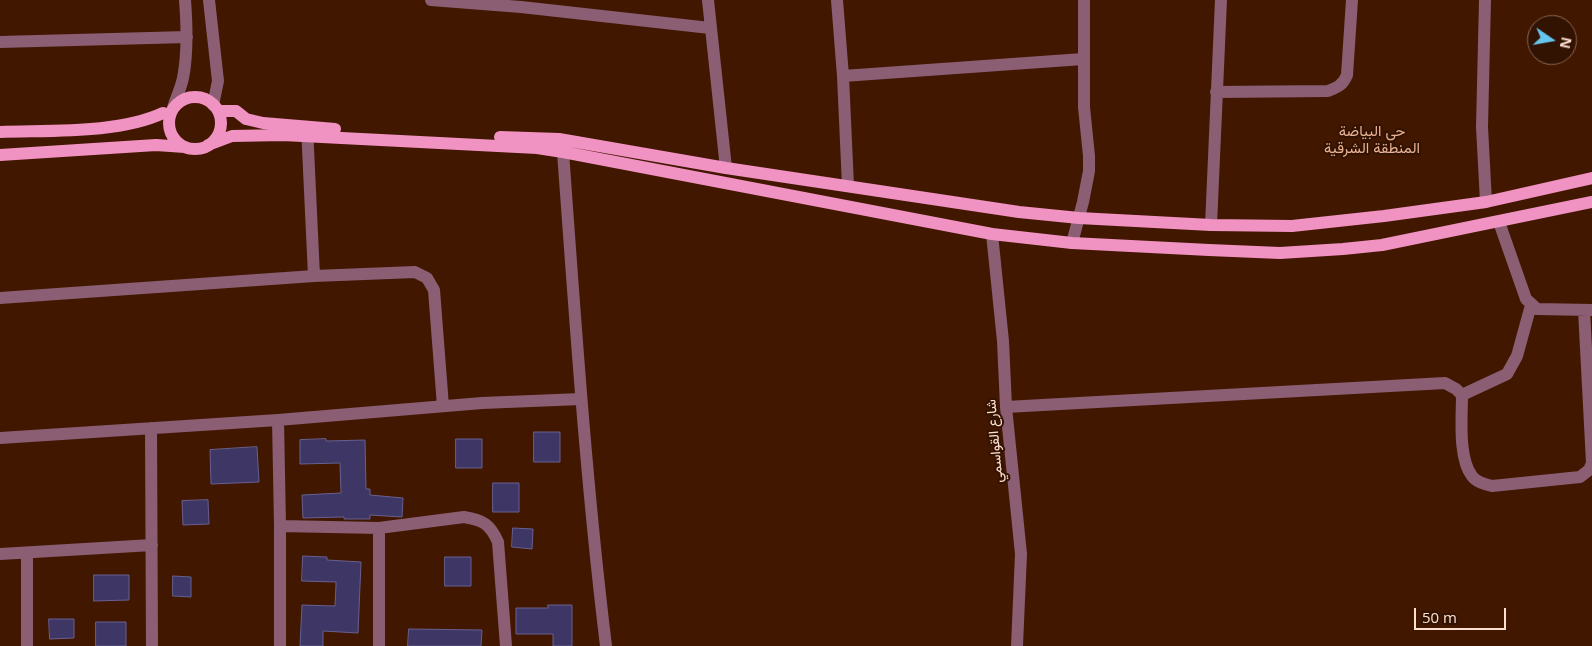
<!DOCTYPE html>
<html>
<head>
<meta charset="utf-8">
<style>
	body { margin:0 }
	#map { position:relative; width:1592px; height:646px; overflow:hidden; background:#421700; font-family:"Open Sans",sans-serif }
	canvas { display:block }
	.north { position:absolute; left:1527px; top:15px; width:50px; height:50px; box-sizing:border-box; background:#321200; border:1px solid #846454; border-radius:50%; rotate:102deg; font-size:14px; font-weight:700; line-height:20px; text-align:center; color:#fee0d1 }
	.north::after { content:''; display:block; margin:auto; width:18px; height:22px; background:#65c5ee; clip-path:polygon(50% 0,100% 100%,50% 72%,0 100%) }
	.scale { position:absolute; left:1414px; top:608px; width:92px; height:22px; box-sizing:border-box; border:2px solid #fee0d1; border-top:0; padding-left:6px; font-size:15px; line-height:18px; white-space:nowrap; color:#fee0d1; -webkit-text-stroke:4px #321200; paint-order:stroke }
</style>
</head>
<body>
<div id="map">
<canvas width="1592" height="646"></canvas>
<div class="north">N</div>
<div class="scale">50 m</div>
</div>
<script>
const ctx = document.querySelector('canvas').getContext('2d');
ctx.lineJoin = 'round';
function fill(path, color) {
  ctx.fillStyle = color;
  ctx.fill(path, 'evenodd');
}
function stroke(path, color, width, dash) {
  ctx.strokeStyle = color;
  ctx.lineWidth = width;
  ctx.lineCap = dash ? 'butt' : 'round';
  ctx.setLineDash(dash || []);
  ctx.stroke(path);
}
function drawText(font, color, halo, rows, align = 'center') {
  ctx.font = font + ' "Open Sans",Vazirmatn,sans-serif';
  ctx.lineWidth = 4;
  ctx.setLineDash([]);
  ctx.textBaseline = 'middle';
  ctx.strokeStyle = halo;
  ctx.fillStyle = color;
  for (const [text, x, y, turn = 0] of rows) {
    ctx.save();
    ctx.translate(x, y);
    ctx.rotate((+turn || 0) * Math.PI / 180);
    ctx.textAlign = isNaN(turn) ? turn : align;
    if (halo) ctx.strokeText(text, 0, 0);
    ctx.fillText(text, 0, 0);
    ctx.restore();
  }
}
const building = new Path2D(`
	M534,432H560V462H534Z
	M326,439V441L365,440L366,489H370V495L403,498L402,517L370,515V519H344V517L303,518L302,495L341,493L340,463L300,464V440Z
	M456,439H482V468H456Z
	M257,447L259,482L211,484L210,450Z
	M493,483H519V512H493Z
	M208,500L209,524L183,525L182,501Z
	M513,528L533,529L532,549L512,547Z
	M303,556L327,557V560L361,562L358,633L323,631V646H300L302,605L335,606L336,585V582L302,581Z
	M445,557H471V586H445Z
	M94,575H129V600L94,601Z
	M173,576L191,577V597L173,596Z
	M548,605H572V646H553V634H516V608H548Z
	M49,619H74V638L50,639Z
	M96,622H126V646H96Z
	M409,629L482,630L481,646H408Z`);
fill(building, '#3e3765');
stroke(building, '#666091', 1);
stroke(new Path2D(`
	M209,0L218,81L213,105
	M431,0L521,7L710,28
	M708,0L726,168
	M837,0L843,76L848,186
	M1485,0L1482,127L1486,202
	M0,42L187,37
	M843,76L1083,59
	M1216,92L1328,91C1338,87 1343,85 1347,75L1352,0
	M173,108C176,98 181,88 183,78C188,53 187,26 185,0
	M307,127L314,276
	M561,144L563,152C575,317 586,482 606,646
	M1499,222L1526,299L1537,309L1591,310
	M1211,225L1221,0
	M992,234L1003,341L1006,407L1021,554L1017,646
	M1072,243L1083,202L1089,171V156L1084,107V0
	M0,298L314,276L415,272L427,278L434,290L443,406
	M1462,395L1507,374L1517,356L1531,305
	M1006,407L1445,383L1456,389L1462,395C1462,417 1458,458 1472,476C1476,482 1484,484 1492,486L1580,477L1589,470L1592,463L1584,310
	M278,420L280,526V646
	M151,428L152,646
	M0,438L278,420L482,403L581,399
	M280,526L379,528L464,517C483,520 490,524 498,542L506,646
	M27,553V646
	M0,554L152,545
	M379,646V528`), '#8b5e74', 12);
stroke(new Path2D(`
	M169 123a26 26 0 1 1 52 0a26 26 0 1 1-52 0Z
	M218,111H236L246,119L263,123L335,129
	M0,132C49,130 118,134 163,113L170,115
	M500,137L559,139L726,168L1019,212L1079,218L1211,225L1292,226L1384,216L1486,202L1592,178
	M208,145L232,136L283,135L537,148L563,152L992,234L1072,243L1209,250L1280,253L1343,249L1382,245L1592,202
	M0,155L156,145L185,147`), '#f193c2', 12);
drawText('14px', '#fee0d1', '#321200', [
	["شارع القواسمي",995,441,-95]
]);
drawText('15px', '#eab295', '#321200', [
	["حي البياضة",1372,132],
	["المنطقة الشرقية",1372,149]
]);
</script>
</body>
</html>
